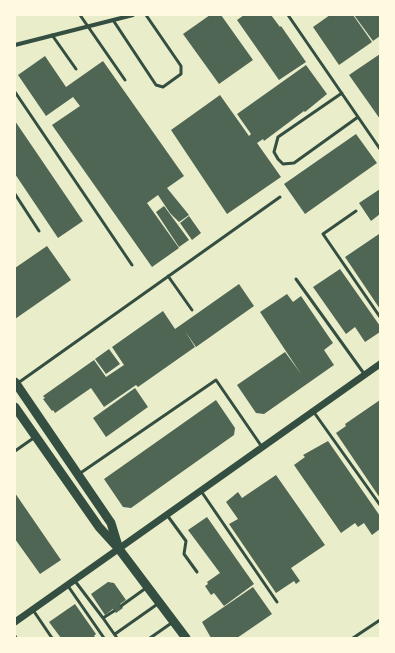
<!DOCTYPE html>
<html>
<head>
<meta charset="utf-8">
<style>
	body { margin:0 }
	#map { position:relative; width:395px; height:653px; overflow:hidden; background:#e9edc9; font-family:"DM Sans",sans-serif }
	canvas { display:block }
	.frame { position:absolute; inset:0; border:16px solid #fefae0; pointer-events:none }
</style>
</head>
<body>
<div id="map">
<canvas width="395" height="653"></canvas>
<div class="frame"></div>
</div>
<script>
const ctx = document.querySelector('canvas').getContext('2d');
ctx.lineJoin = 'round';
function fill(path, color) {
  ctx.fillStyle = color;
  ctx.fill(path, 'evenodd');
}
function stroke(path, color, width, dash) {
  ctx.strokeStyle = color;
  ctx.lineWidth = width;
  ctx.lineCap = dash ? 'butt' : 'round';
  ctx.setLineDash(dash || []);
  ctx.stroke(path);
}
fill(new Path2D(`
	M210,15H221L253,60L219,84L183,34Z
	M244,15H271L280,27L281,26L306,62L279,80L237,20Z
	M330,15H353L372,42L339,65L313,27Z
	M354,15H380V36L373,41Z
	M380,54V119L349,75Z
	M45,56L66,87L103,61L184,176L167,188L189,215L179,222L170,213L158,195L147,203L179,248L152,267L52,125L80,106L73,97L46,116L18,75Z
	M306,65L327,94L305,112L304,111L264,141L263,139L257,143L281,177L227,214L171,130L220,95L249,136L251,134L237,114Z
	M15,121L83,221L58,238L15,174Z
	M356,134L377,163L305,214L284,184Z
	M380,189V214L371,221L359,203Z
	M164,206L189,240L179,247L156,212Z
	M189,216L201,233L192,240L180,223Z
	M379,234L380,236V309L345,257Z
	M47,246L71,280L15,319V268Z
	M340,269L380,326V332L365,342L355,327L346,334L313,287Z
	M239,284L254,306L196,347L185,331L195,347L138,387L136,385L104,407L91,388L55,413L53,410L52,411L43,399L45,398L43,396L94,360L106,377L124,365L112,347L163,311L175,329Z
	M287,294L293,302L301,296L333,343L324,350L334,365L264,414L256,413L237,385L285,352L301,374L260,312Z
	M109,349L120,364L106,374L95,359Z
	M135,388L148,407L106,437L93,418Z
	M216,400L235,428L234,435L131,508L123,507L104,479Z
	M380,400V498L336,433L346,426L345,424Z
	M328,441L380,516V529L372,535L364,523L358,527L355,523L341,533L294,465L305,457L303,455Z
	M276,475L325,545L291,568L300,581L296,584L294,581L276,593L229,524L238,519L226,502L238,492L242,498Z
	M15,493L61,560L40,574L15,539Z
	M207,517L254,584L224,606L214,593L211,595L205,586L208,584L207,582L220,573L188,530Z
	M108,582L114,583L126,600L120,604L123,608L116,613L113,609L105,615L91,594Z
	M253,587L272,614L237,638H211L202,622Z
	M75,604L96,634L94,636L96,638H61L49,622Z`), '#4f6655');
stroke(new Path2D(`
	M80,15L125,80
	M288,15L380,149
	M113,20L156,85L163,87L181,74V66L146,15
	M52,35L76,69
	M15,92L132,265
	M342,93L278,137L274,152L278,159L283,164L294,163L358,117
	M15,194L39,231
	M356,211L323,234L380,317
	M168,276L192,310
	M296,279L365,375
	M18,383L280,197
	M313,411L380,505
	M15,451L35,437
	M79,474L216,380L262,447
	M201,491L277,602
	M167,515L186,541L184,554L197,572
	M75,581L103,618
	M68,586L104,638
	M121,606L146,588
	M33,610L52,638
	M114,611L103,618L117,638
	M115,634L159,603
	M15,636L16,638
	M150,638L173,622
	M353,638L380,620`), '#344e41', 3);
stroke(new Path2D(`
	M15,45L133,15`), '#344e41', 4);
stroke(new Path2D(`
	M15,622L380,364`), '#344e41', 7);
stroke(new Path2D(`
	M15,382L111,523L118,546
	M15,407L99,527L119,549L186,638`), '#344e41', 9);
</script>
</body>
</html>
